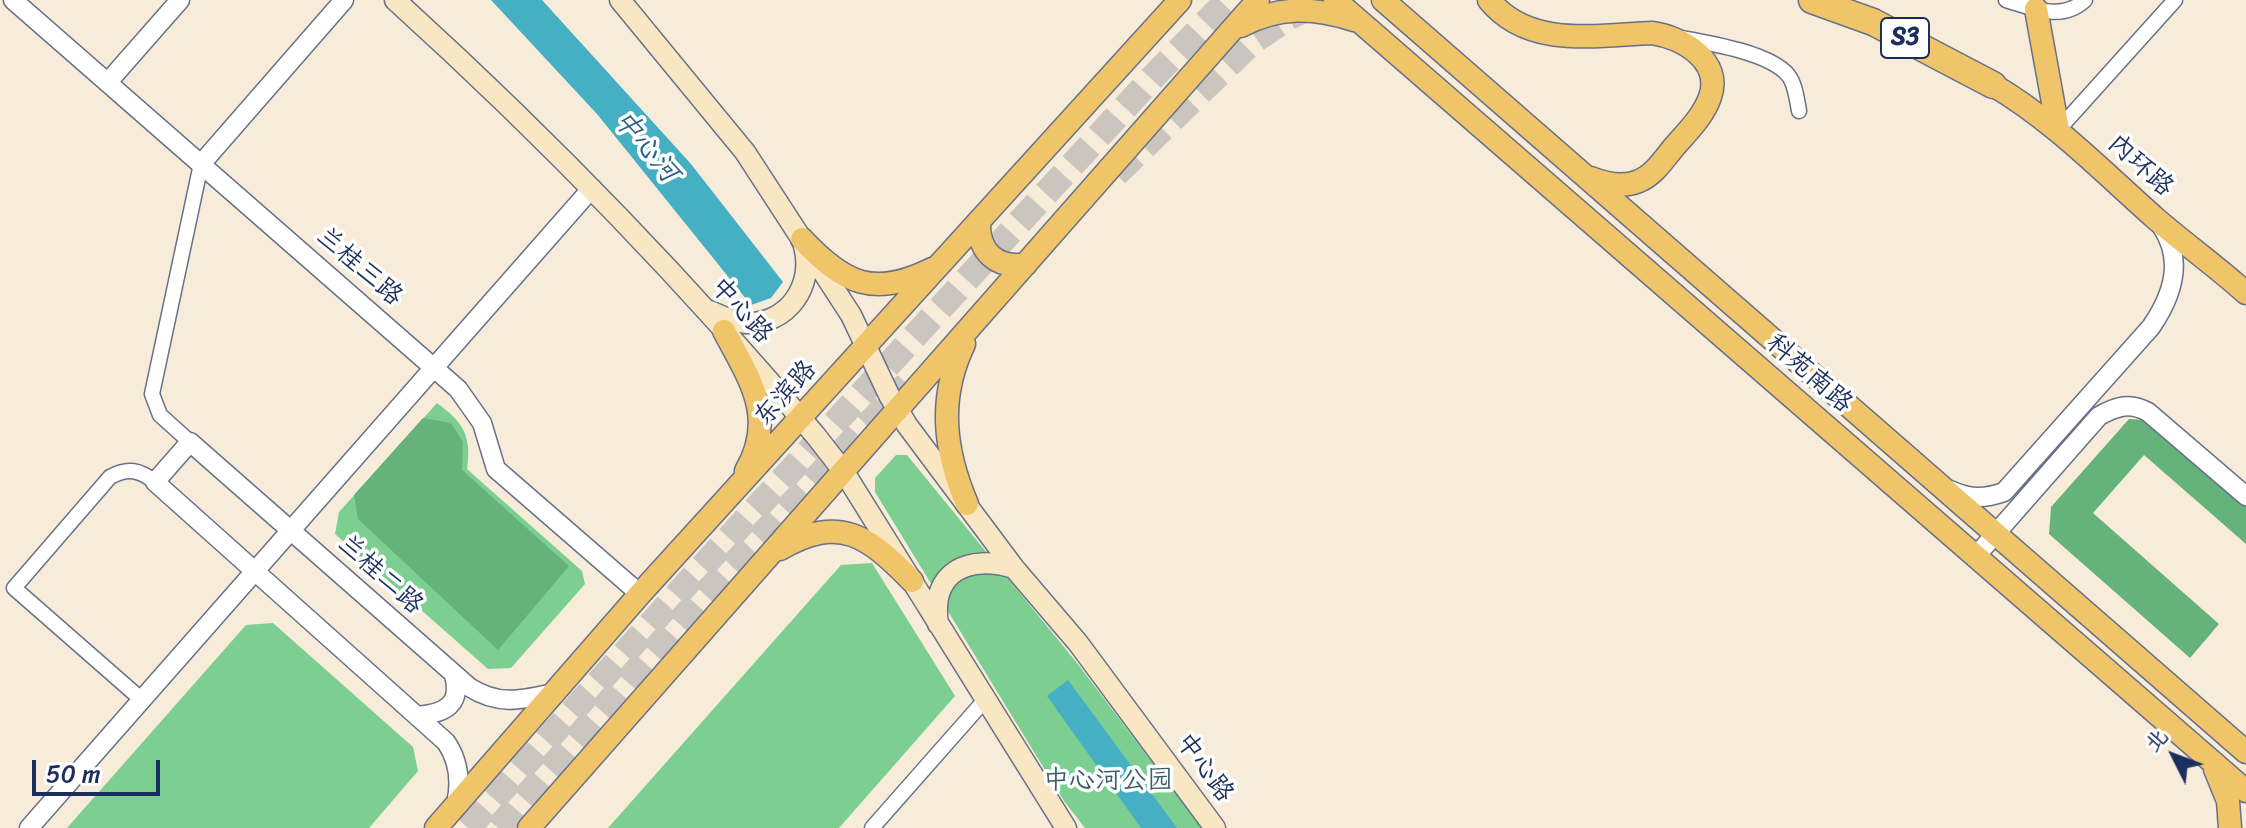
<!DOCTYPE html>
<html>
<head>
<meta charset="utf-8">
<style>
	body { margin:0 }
	#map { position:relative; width:2246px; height:828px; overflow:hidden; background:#f7ebd9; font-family:Sriracha,"LXGW WenKai TC",sans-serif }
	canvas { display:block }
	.north { position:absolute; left:2134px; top:716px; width:80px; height:80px; -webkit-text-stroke:6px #fff; paint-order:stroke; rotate:312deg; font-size:22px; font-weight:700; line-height:32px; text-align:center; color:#1b2f5e }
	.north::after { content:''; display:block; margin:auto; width:28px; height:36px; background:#1b2f5e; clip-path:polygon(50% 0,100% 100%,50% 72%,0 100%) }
	.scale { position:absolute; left:32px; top:760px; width:128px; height:36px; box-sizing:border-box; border:4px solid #1b2f5e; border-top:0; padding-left:10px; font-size:24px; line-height:28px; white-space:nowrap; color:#1b2f5e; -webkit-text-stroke:6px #fff; paint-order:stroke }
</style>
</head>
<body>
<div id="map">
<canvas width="2246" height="828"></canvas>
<div class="north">北</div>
<div class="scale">50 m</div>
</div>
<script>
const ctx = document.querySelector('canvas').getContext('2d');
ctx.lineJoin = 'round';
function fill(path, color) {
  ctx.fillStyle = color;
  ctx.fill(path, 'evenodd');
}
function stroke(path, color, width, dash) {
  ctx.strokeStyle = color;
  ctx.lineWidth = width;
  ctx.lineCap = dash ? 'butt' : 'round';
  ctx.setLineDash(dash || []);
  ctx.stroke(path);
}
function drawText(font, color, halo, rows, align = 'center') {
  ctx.font = font + ' Sriracha,"LXGW WenKai TC",sans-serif';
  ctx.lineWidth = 7;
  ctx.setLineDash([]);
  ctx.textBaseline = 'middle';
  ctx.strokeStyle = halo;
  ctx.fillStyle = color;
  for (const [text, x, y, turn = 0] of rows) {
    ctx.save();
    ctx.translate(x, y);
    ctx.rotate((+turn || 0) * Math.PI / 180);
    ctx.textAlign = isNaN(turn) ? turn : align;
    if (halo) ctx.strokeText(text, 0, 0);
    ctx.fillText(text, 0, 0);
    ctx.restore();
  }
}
fill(new Path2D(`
	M437,403C463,422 472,436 467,469L582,571L585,584L511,668L488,669L335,534L339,512Z
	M896,455H907L1077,663L1202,828H1085L1064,801L875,492V478Z
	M872,563L955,696L839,828H608L841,565Z
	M273,623L413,747L418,771L369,828H67L246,625Z`), '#7ccf91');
fill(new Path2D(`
	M423,418L451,423L463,442L462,470L569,566L498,650L358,519L354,495Z
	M2129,419L2149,420L2246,505V544L2144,455L2093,513L2219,624L2190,658L2049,534L2051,507Z`), '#65b27b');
fill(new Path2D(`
	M491,0H542L691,164L783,282L771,298L751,305L597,114Z
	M1068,680L1177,828H1141L1047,696Z`), '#45afc4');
stroke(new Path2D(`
	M1116,174L1252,42L1289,17L1326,0
	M468,828L693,577L1154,76L1228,0
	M498,828L697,602L907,384`), '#cbc5c0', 26, [26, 13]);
const minor = new Path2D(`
	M2006,0C2033,8 2061,22 2085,0
	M1682,38C1710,43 1770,53 1788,75C1795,83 1797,100 1799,111
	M2058,130L2175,0
	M190,442L160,415L152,394L201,164
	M142,700L14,588L110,477C128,467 140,470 155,482
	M872,828L984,701`);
const tertiary = new Path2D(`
	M13,0L458,389L482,423L496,469L640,594
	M108,82L180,0
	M201,164L344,0
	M1950,490C1969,499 1984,499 2004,492L2151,327C2173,295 2184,261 2162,227
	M1976,556L2099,416C2117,406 2130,402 2148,412L2246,496
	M418,716C445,713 462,705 454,675
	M456,804C461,782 459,761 446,742L155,482L190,442L469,687C499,706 521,700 554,693
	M29,828L592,188`);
const secondary = new Path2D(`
	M395,0C545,136 686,281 816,436L844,472L1066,828
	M620,0L745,152L851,315L889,395L907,425L1014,568L1078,643L1215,828
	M710,311C721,316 733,322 746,323C787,325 815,286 804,246
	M938,624C930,571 969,554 1014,568`);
const primary = new Path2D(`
	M1335,0L2246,791
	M1383,0L2246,752
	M1489,0C1529,49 1597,35 1652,33C1682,37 1723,61 1710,97C1703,117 1687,132 1674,147C1664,159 1654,175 1639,181C1623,188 1606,184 1591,178
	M1241,26C1279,6 1313,7 1354,20
	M979,222C978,252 997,269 1026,264
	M802,239C844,284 874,298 932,269
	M724,331C750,380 777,417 746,471
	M964,344C938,398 944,450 967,504
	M780,549C840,514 868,536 912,581
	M2215,769L2228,801L2230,828
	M436,828L640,594L1180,0
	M529,828L1258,0`);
const trunk = new Path2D(`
	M2036,9L2058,130
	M1993,85C2054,121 2103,172 2155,218C2185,244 2217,267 2246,293`);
const motorway = new Path2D(`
	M1812,0L1873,22L1993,85`);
stroke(minor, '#687189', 17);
stroke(tertiary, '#687189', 21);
stroke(secondary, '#687189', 23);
stroke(primary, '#687189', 25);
stroke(trunk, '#687189', 25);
stroke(motorway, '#687189', 29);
stroke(minor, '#fff', 14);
stroke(tertiary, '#fff', 18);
stroke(secondary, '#f9e7c3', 20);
stroke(primary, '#f0c469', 22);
stroke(trunk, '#f0c469', 22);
stroke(motorway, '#f0c469', 26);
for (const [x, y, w] of [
	[1905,38,48]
]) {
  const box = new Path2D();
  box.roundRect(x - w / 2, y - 20, w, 40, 6);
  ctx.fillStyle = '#fff';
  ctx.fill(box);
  stroke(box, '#1b2f5e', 2);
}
drawText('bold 24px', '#1b2f5e', null, [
	["S3",1905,38]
]);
drawText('26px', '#1b2f5e', '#fff', [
	["内环路",2140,166,42],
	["兰桂三路",359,267,41],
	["中心路",741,311,48],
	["科苑南路",1809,374,41],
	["东滨路",786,394,-48],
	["兰桂二路",380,575,42],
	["中心路",1204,768,54]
]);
drawText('26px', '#385f6d', '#fff', [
	["中心河公园",1108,781]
]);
drawText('italic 28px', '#2c6287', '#fff', [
	["中心河",645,147,50]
]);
</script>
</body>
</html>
